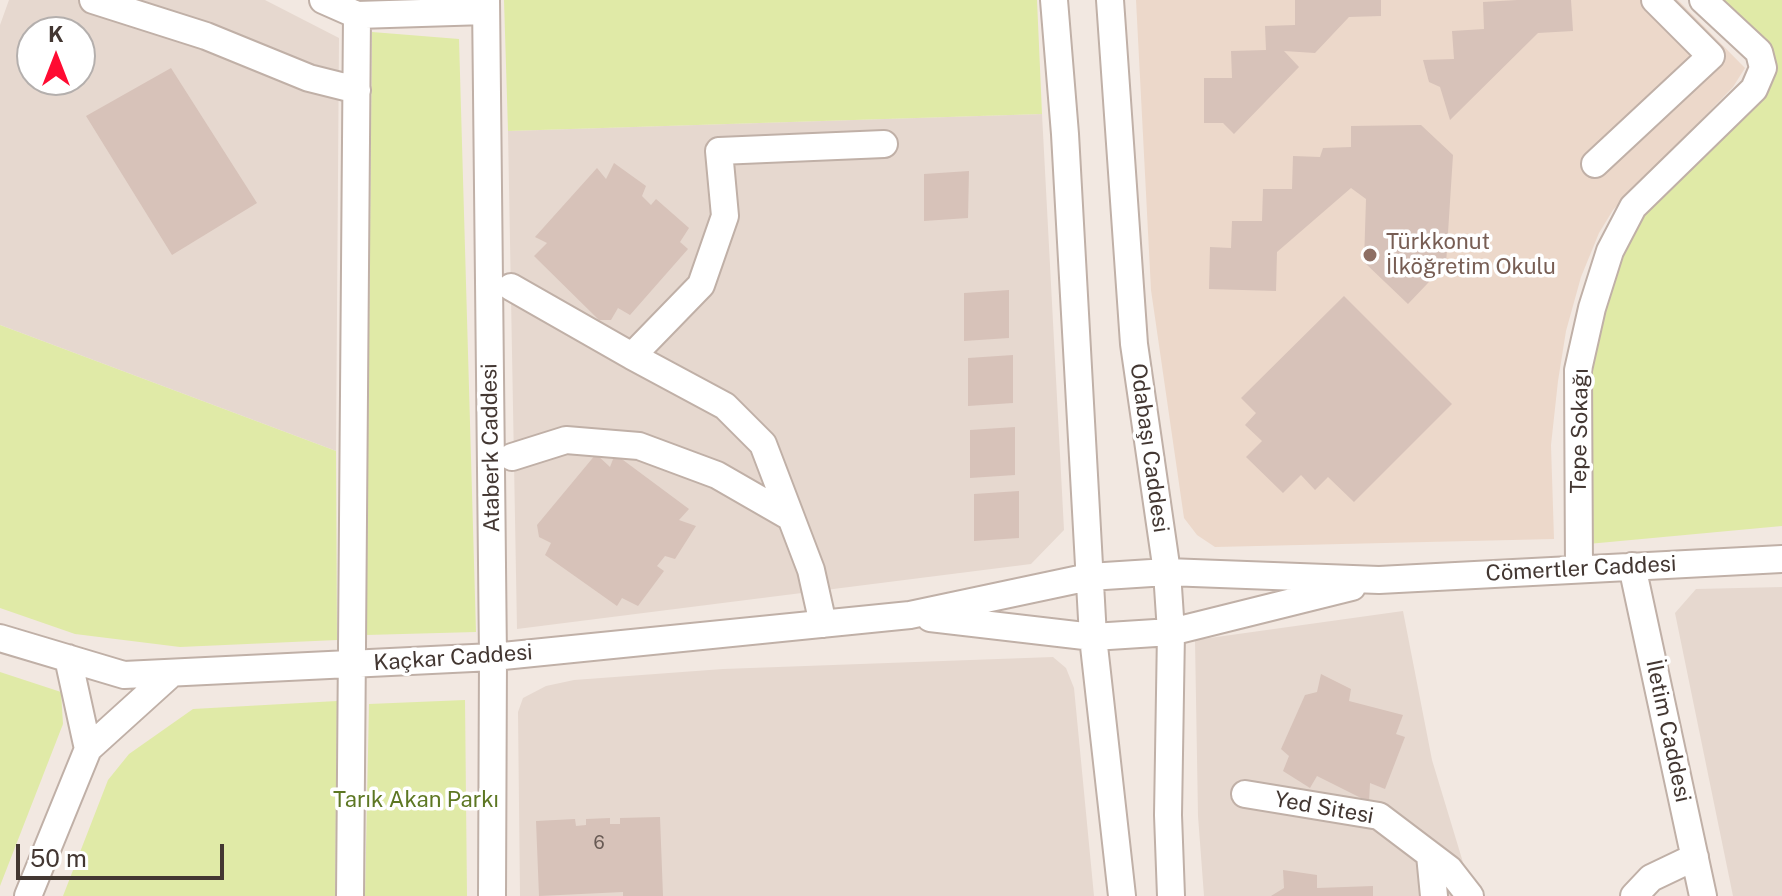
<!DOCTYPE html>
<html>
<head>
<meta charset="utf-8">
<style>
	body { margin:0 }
	#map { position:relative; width:1782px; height:896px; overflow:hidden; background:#f2e8e1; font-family:"Public Sans",sans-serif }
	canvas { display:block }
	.north { position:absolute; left:16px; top:16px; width:80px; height:80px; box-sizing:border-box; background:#fff; border:2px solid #b4afad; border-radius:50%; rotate:0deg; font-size:22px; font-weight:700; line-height:32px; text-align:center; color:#433732 }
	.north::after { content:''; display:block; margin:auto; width:28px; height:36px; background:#ff0b32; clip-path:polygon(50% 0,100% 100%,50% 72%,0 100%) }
	.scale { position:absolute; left:16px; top:844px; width:208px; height:36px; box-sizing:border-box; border:4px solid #433732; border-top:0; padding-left:10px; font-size:24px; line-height:28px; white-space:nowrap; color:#433732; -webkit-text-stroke:6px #fff; paint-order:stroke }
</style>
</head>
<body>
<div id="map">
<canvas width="1782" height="896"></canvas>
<div class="north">K</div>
<div class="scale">50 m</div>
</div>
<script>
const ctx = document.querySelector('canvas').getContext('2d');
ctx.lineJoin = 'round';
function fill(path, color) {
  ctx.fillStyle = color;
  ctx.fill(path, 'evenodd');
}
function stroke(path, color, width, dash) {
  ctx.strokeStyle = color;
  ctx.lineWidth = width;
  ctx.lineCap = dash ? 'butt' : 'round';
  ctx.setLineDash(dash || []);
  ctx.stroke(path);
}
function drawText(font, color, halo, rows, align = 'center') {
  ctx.font = font + ' "Public Sans",sans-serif';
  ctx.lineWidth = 7;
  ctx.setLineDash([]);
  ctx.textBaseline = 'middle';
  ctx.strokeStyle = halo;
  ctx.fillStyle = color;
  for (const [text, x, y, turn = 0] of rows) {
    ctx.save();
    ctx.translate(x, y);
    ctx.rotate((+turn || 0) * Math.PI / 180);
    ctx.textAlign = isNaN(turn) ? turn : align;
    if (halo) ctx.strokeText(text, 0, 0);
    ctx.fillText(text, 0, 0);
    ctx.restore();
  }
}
fill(new Path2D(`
	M9,0H265L339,38L336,451L0,325V25ZM32,32H80V80H32Z
	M1042,114L1064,530L1031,564L517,629L508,131Z
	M1782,587V896H1733L1675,613L1696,589Z
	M1403,611L1432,760L1465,869L1469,896H1204L1198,816L1195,640Z
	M1053,657L1066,668L1074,688L1094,896H520L518,712L523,698L546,686L574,680L723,669Z`), '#e6d8cf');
fill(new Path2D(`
	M1136,0H1678L1745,68L1733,87L1613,210L1599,233L1581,277L1566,331L1558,381L1551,445L1554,539L1215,547L1197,535L1184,518L1151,290Z`), '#ecd8ca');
fill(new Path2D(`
	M504,0H1037L1042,114L508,131Z
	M1720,0H1782V526L1588,544L1591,363L1606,289L1630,227L1775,78L1769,49Z
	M372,32L459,39L476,632L366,635Z
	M0,325L336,451L337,640L180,647L75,634L0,608Z
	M0,672L61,692L63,724L0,886Z
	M465,700L467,896H365L369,704Z
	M337,701L335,896H63L108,780L129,754L193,709Z`), '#e0eaa7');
fill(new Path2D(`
	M1295,0H1381V16L1349,17L1315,53L1284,51L1299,67L1234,134L1223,123H1204V78H1232L1231,51L1266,50L1265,26L1295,25Z
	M1517,0H1571L1573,31L1538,33L1450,120L1440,87L1429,82L1423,60L1454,59L1452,31L1484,29L1483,2Z
	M171,68L257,203L172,255L86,116Z
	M1421,125L1453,155L1446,264L1408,304L1364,262L1366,199L1351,188L1277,252L1276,291L1209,289L1210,247L1231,248L1232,221H1262L1263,189H1292L1293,156L1320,157L1323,148L1351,147V126Z
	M614,163L646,186L642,196L651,205L656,199L689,228L680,242L688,249L630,315L618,308L611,320H599L534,256L547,243L535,237L597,168L606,179Z
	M969,171L968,218L924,221V174Z
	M1009,290V338L964,341V293Z
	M1344,296L1452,404L1354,502L1328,477L1315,490L1301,475L1283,493L1246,457L1262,441L1245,425L1256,413L1241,398Z
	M1013,355V403L968,406V358Z
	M1015,427V475L970,478V430Z
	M596,454L610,467L615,454L689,509L679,520L696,526L675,559L665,556L657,566L664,571L638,606L622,598L617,606L545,555L551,543L539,537L537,525Z
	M1019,491V538L974,541V494Z
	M1321,674L1351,689L1349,701L1403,715L1396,734L1405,737L1385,789L1370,783L1369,802L1317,776L1310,788L1283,771L1289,756L1281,749L1305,695L1317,692Z
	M660,817L663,896H623V892L539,896L536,821L575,819L576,826L586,825V819L610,818V824H620V818Z
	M1283,870L1317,875V888L1373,886V896H1271L1284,888Z`), '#d7c2b9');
const minor = new Path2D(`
	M93,0L206,36L309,78L357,90
	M323,0L357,15L486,11
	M486,0L493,657L492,896
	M1054,0L1065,134L1093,637L1122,896
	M1110,0L1134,344L1167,572L1171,632L1168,815L1171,896
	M1595,164L1711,56L1655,0
	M511,287L632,356
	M512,457L566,440L639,446L717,475L790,517
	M1632,566L1703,896
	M1579,569L1578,370L1592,308L1610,251L1633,207L1754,89L1763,68L1759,52L1703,0
	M930,618L1093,637L1171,632L1352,587
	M823,624L811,570L763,444L725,406L632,356L701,285L725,216L719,151L884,144
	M0,638L124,675L493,657L910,615L1089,577L1167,572L1379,580L1782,559
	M88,749L172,673
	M1245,794L1379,816L1449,869L1470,896
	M1430,855L1434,896
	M28,896L88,749L68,658
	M350,896L357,15
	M1634,896L1651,878L1695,857`);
stroke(minor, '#c0b0a7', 30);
stroke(minor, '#fff', 26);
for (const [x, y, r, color] of [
	[1370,255,8,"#8d6e63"]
]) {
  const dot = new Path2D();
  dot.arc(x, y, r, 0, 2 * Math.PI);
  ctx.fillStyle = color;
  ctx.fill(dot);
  stroke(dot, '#fff', 3);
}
drawText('18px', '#685a54', null, [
	["6",599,843]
]);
drawText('22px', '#785e54', '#fff', [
	["Türkkonut",1386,242],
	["İlköğretim Okulu",1386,267]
], 'left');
drawText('22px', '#433732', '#fff', [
	["Tepe Sokağı",1580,431,-89],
	["Ataberk Caddesi",491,448,-91],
	["Odabaşı Caddesi",1149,448,82],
	["Cömertler Caddesi",1581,569,-3],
	["Kaçkar Caddesi",453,658,-4],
	["İletim Caddesi",1668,731,78],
	["Yed Sitesi",1324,808,10]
]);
drawText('22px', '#5d7723', '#fff', [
	["Tarık Akan Parkı",416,800]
]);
</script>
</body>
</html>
